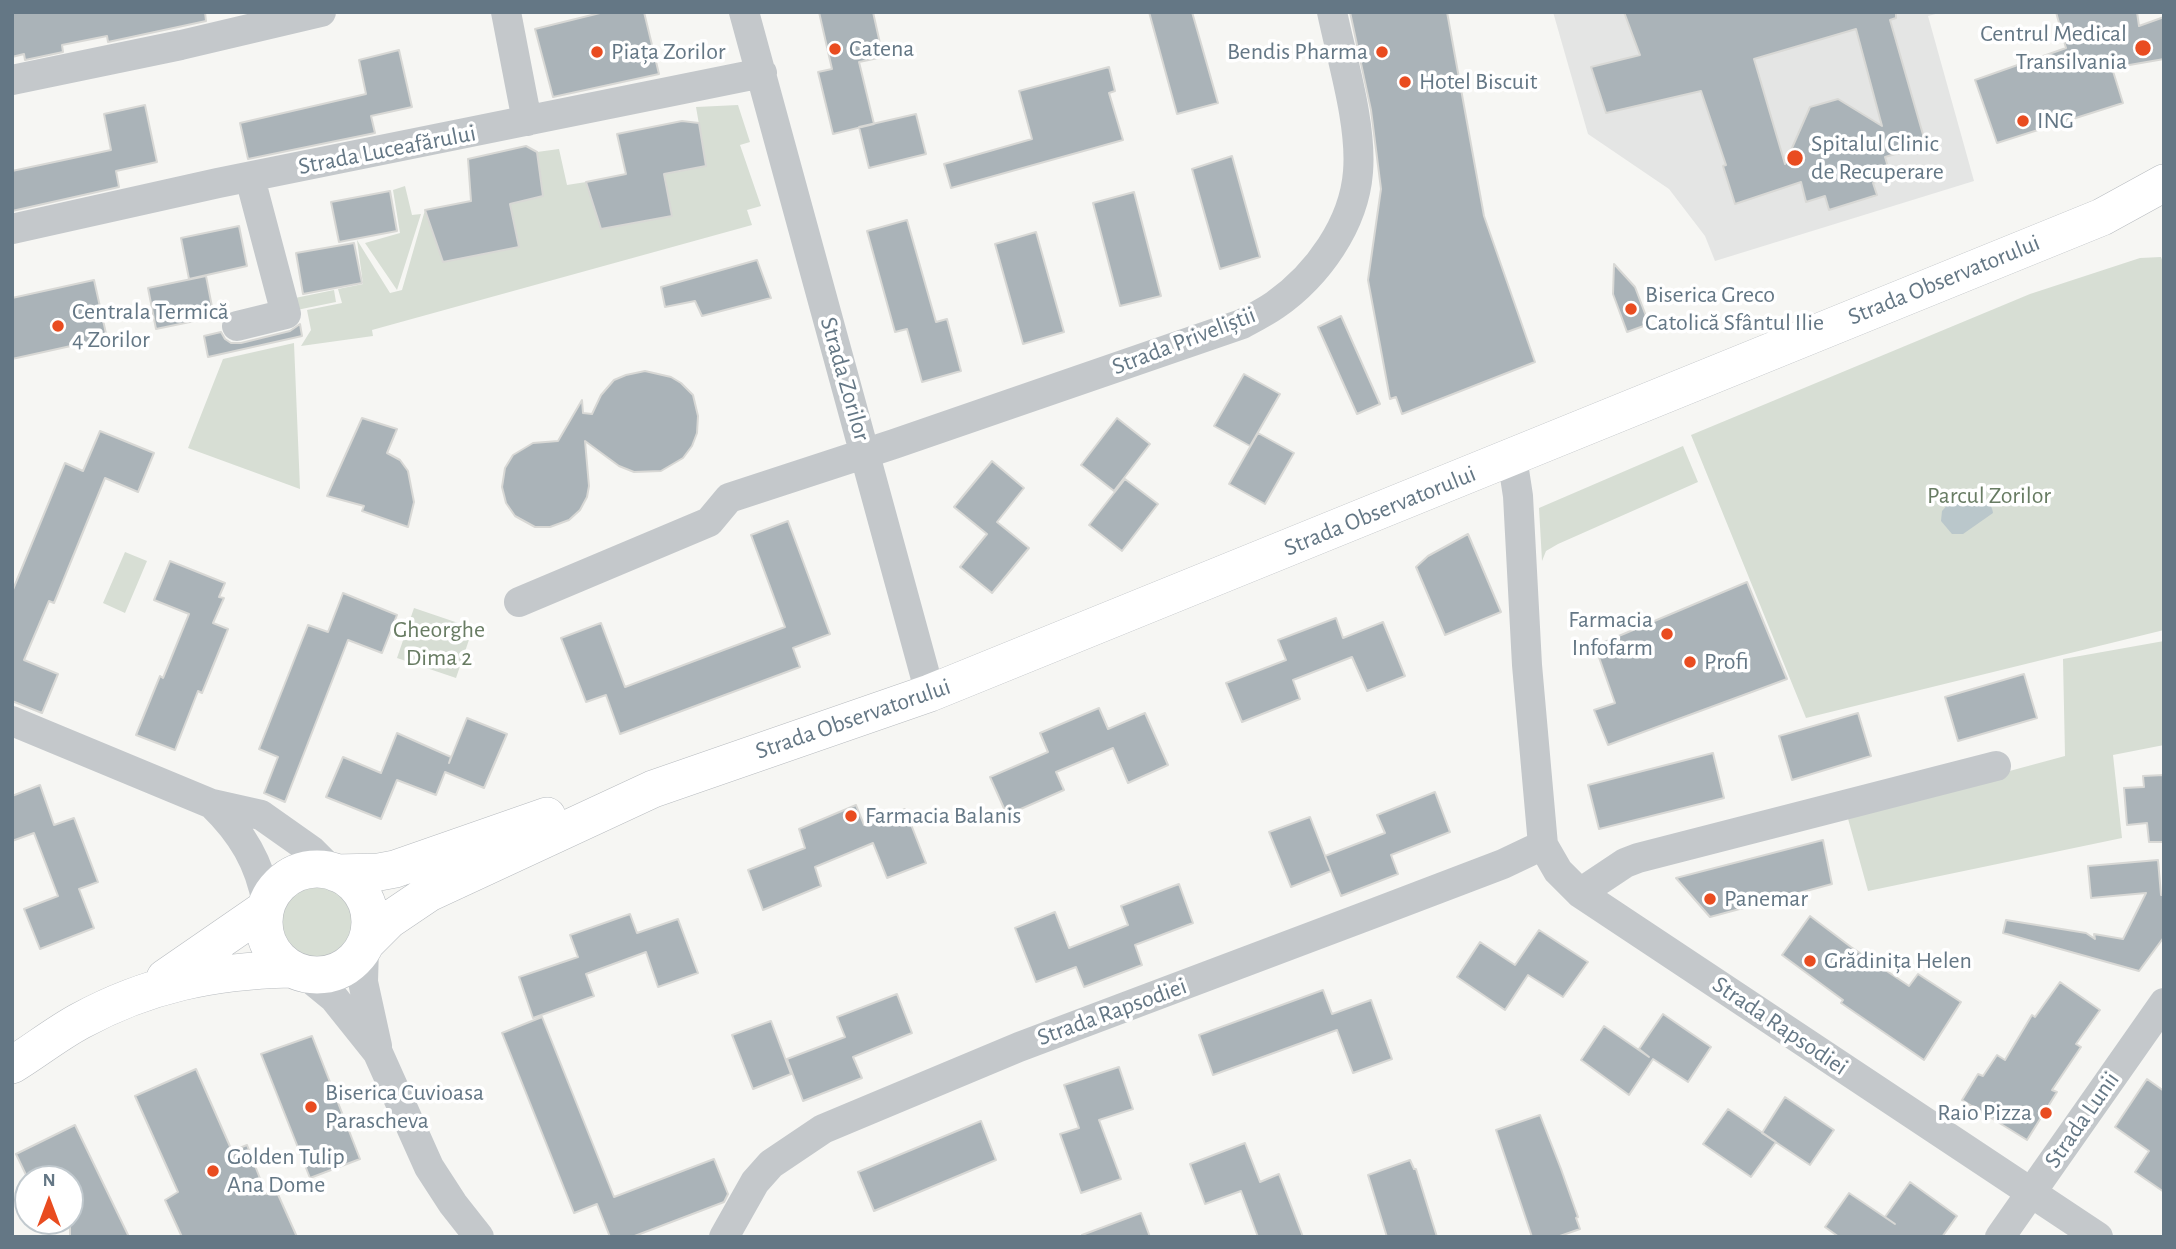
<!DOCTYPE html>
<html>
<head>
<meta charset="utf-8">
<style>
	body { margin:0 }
	#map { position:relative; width:2176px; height:1249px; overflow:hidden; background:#f6f6f3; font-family:"Alegreya Sans",sans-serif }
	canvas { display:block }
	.frame { position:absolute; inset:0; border:14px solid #647785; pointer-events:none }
	.north { position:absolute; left:14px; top:1165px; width:70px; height:70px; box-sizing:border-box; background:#fff; border:2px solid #c1c9ce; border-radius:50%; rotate:0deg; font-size:19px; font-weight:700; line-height:28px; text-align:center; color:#647785 }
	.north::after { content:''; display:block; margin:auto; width:24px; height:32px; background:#e94c20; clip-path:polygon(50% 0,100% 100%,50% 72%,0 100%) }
</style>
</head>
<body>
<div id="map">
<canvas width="2176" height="1249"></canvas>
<div class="frame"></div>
<div class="north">N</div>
</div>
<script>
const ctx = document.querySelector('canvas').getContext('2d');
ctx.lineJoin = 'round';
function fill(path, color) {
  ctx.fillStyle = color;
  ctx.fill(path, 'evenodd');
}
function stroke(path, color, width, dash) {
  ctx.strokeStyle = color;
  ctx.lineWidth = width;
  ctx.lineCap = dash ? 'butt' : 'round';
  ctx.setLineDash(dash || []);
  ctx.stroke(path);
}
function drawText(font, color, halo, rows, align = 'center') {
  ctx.font = font + ' "Alegreya Sans",sans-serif';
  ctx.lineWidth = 7;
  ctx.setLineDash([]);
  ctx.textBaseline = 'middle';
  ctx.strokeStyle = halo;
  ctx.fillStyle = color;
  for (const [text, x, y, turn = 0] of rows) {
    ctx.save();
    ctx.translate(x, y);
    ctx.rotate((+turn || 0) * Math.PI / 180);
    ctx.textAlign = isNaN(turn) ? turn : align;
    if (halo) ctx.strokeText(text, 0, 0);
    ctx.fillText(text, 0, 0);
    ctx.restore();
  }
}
fill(new Path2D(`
	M1553,12H1943L1928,16L1974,181L1715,261L1705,236L1669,189L1588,134Z`), '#e4e5e4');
fill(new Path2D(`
	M738,105L750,142L740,145L761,206L747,210L752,225L372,330L373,336L301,346L311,330L307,310L342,303L338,289L363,284L357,240L390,293L402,290L425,210L443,262L518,247L510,204L543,196L537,152L559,149L567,185L586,182L601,229L672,216L664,174L706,165L696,107Z
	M405,186L412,215L421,214L397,290L365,243L400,233L393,190Z
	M2161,257L2164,265V630L1806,718L1691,435L2030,294L2140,258Z
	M334,290L336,302L287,312L295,298Z
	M294,343L300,489L188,448L223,359Z
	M1683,446L1698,482L1558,544L1546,551L1542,561L1539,508Z
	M125,552L147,561L125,613L103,603Z
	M414,608L473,628L456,678L397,658Z
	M2164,641V745L2113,755L2122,838L1868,891L1847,815L2065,756L2063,659Z
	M281 922a38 38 0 1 1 76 0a38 38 0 1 1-76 0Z`), '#d7ded4');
fill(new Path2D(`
	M1962,496C1975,496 1991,497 1993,513L1963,534H1952L1941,521L1942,511L1952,500Z`), '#bac7cb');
const building = new Path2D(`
	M12,12H205L206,21L108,42L107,36L62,45L63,52L25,60L24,54L12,57Z
	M604,12H644L659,74L553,97L535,29Z
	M819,12H873L883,57L859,62L874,124L833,134L818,72L832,69Z
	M1149,12H1192L1218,103L1177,114Z
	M1350,12H1447L1484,216L1535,362L1402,414L1396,397L1390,399L1368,280L1381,189L1371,110Z
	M1624,12H1896V18L1890,20L1926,145L1885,157L1891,177L1873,183L1877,195L1829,210L1825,196L1806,202L1801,182L1735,204L1723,166L1726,165L1701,91L1606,113L1591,67L1640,55ZM1856,29L1882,126L1838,99L1810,107L1785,164L1754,59Z
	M2056,12H2137L2139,26L2164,17V59L2112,68L2123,103L1997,143L1975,80L2066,48Z
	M399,50L412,107L371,116L375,133L248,159L240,123L366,94L359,60Z
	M1109,67L1115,91L1109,93L1123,140L951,188L944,164L1032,139L1019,91Z
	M145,105L157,162L116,171L119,187L12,211V171L111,150L104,114Z
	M916,114L926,154L869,168L859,127Z
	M682,121L699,123L706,166L664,174L672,216L601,229L586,182L626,174L617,134Z
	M526,146L537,152L543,196L510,204L519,247L443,262L425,210L471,201L468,159Z
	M1232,156L1260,257L1220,269L1192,169Z
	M390,191L397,231L339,242L331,202Z
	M1134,192L1161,296L1120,306L1093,203Z
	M907,220L936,322L947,319L961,371L922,382L907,329L895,332L867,231Z
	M239,226L247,266L189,279L181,238Z
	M1036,232L1064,332L1023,344L995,244Z
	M354,243L362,283L303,294L296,253Z
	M757,260L771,298L702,316L695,301L665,307L661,287Z
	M1614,264L1635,287L1649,324L1627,332L1613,294Z
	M206,276L214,317L156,329L148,288Z
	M94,280L107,338L12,359V298Z
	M1341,316L1380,404L1357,414L1318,327Z
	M300,324L302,336L208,357L204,336L221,332L225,339L231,343H241L290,331Z
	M645,371L671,377L681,383L693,395L698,416L697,433L692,446L683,458L661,471L634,472L619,466L585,441L589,486L587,497L580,510L569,520L550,527H535L515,516L506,503L502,487L505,468L513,455L533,443L558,441L582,400L583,413L592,414L601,395L614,380L626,375Z
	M1244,374L1280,394L1250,446L1214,426Z
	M362,418L397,429L387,453L400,460L408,471L414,502L408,527L362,511L364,506L327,496Z
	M1117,418L1150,444L1114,491L1081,465Z
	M100,431L154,453L138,492L105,478L54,603L49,601L24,660L58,674L42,713L12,701V592L65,463L83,471Z
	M1258,433L1294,453L1265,504L1229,484Z
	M992,461L1024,488L997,522L1029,548L992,593L960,567L987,534L954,507Z
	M1125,479L1158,504L1122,551L1089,525Z
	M788,521L830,634L793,648L800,667L620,734L606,695L586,702L561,638L601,623L625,687L785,627L751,535Z
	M1468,534L1501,612L1445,635L1416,567L1428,556Z
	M170,561L225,583L219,597L224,598L213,623L228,629L202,693L198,691L175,750L136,735L160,676L163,678L189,614L154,600Z
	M1747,582L1787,679L1608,745L1594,710L1615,703L1595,646Z
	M343,593L397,615L382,653L348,640L285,802L264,793L278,757L259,749L308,625L328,632Z
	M1336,618L1343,638L1383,622L1405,676L1367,691L1352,657L1293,680L1300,699L1242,722L1226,683L1286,660L1278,640Z
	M2024,674L2037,718L1958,741L1945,697Z
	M1099,708L1108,729L1145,713L1168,765L1128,783L1113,748L1056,772L1064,790L1007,815L990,777L1048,752L1040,733Z
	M1858,713L1871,756L1792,780L1779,736Z
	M467,718L507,734L484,788L445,772L436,795L397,780L381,819L326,797L343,757L381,773L397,733L451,757L449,763Z
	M1713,753L1724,798L1599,829L1588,785Z
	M2164,775V842H2149L2147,823L2127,825L2124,788L2144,787L2143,776Z
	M40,785L54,825L74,818L98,882L79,889L94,928L40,949L24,909L58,896L34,833L12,841V796Z
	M1435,792L1450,832L1391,855L1398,874L1341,896L1325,856L1385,833L1377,815Z
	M856,805L864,825L905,809L926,863L887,878L873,843L815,867L821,886L763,910L748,870L805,848L799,829Z
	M1310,817L1331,871L1291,887L1269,832Z
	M1823,840L1832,884L1710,917L1676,878Z
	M2158,860L2161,895H2164V937L2139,971L2003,933L2006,920L2086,933L2095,939L2094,934L2123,939L2146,893L2091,898L2088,866Z
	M1179,884L1193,923L1135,945L1142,965L1084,987L1076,967L1036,982L1015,928L1055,912L1069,948L1128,925L1121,906Z
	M630,914L637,933L678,919L698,973L658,987L646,952L586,974L594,996L533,1018L519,977L578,957L570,935Z
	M1810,916L1851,947L1909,986L1918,974L1961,1002L1924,1060L1841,1003L1843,1000L1782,955Z
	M1539,930L1588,962L1563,997L1528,975L1505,1010L1457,977L1480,942L1515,965Z
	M2060,982L2100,1010L2076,1044L2081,1047L2052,1090L2057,1092L2027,1140L1962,1100L1978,1074L1983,1076L1997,1055L2005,1060L2032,1015L2035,1017Z
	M1323,990L1332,1014L1371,1000L1392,1059L1353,1073L1337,1030L1213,1075L1199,1035Z
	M897,994L912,1033L853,1057L862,1078L803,1101L787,1059L845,1037L837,1017Z
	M1663,1014L1711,1047L1688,1082L1653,1059L1629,1095L1581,1060L1604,1026L1649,1057L1639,1049Z
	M542,1017L614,1197L714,1159L728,1194L724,1202L632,1237H610L597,1204L574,1213L502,1033Z
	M771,1021L791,1074L753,1089L732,1035Z
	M312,1036L360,1159L310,1178L261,1054Z
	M1119,1067L1133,1109L1099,1120L1121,1179L1081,1193L1060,1134L1079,1128L1064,1085Z
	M196,1069L232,1151L247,1145L266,1194L276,1190L297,1237H182L165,1200L178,1192L135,1096Z
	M2147,1079L2164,1091V1192L2135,1172L2149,1151L2115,1127Z
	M1785,1097L1834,1130L1810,1165L1762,1133Z
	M1728,1109L1776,1142L1751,1177L1703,1144Z
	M1540,1115L1561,1169L1578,1217L1576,1218L1580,1229L1557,1237H1532L1496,1130Z
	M981,1121L996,1160L874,1211L858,1172Z
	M75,1125L129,1237H70V1179H28L16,1154Z
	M1245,1143L1260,1182L1279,1174L1303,1237H1258L1241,1191L1205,1204L1190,1164Z
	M1410,1160L1414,1169H1416L1437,1237H1387L1368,1175Z
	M1910,1182L1957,1216L1942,1237H1839L1825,1227L1849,1193L1895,1224L1885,1217Z
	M1141,1213L1150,1237H1083L1082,1235Z`);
fill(building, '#aab3b8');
stroke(building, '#d8d8d5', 2);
const major = new Path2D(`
	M264 922a53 53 0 1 1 106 0a53 53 0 1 1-106 0Z
	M336,873L379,872L395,869L547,816
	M366,943L389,920L429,893L653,789L930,693L2102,217L2164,183
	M165,978L265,909
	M12,1065C35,1051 56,1034 80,1021C148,984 213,971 290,969`);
stroke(major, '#b7bbbf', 38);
stroke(new Path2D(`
	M506,12L527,121
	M744,12L930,693
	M12,80L181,45L321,12
	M12,229L218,183L762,73
	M237,326L286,314L250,178
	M1512,457L1518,496L1527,665L1543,845L1558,871L1580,893L2098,1237
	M519,602L709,522L729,498L894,444L1242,324C1253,318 1265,312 1275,305C1318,275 1354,224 1358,172C1362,124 1342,60 1332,12
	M12,721L212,804L261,815L312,851L333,872
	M212,804C242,833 260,863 267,904
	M1580,893L1625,863L1638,858L1996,766
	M364,947L363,982L377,1046
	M306,975L334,998L378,1053L429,1167L453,1204L479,1237
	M724,1237L755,1182L771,1164L823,1129L1019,1047L1377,912L1503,864L1543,845
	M2000,1237L2164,1003`), '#c4c8cb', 30);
stroke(major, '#fff', 37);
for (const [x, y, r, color] of [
	[2143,48,9,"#e94c20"],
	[835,49,7,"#e94c20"],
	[597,52,7,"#e94c20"],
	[1382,52,7,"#e94c20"],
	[1405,82,7,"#e94c20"],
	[2023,121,7,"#e94c20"],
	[1795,158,9,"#e94c20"],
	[1631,309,7,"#e94c20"],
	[58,326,7,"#e94c20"],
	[1667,634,7,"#e94c20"],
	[1690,662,7,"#e94c20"],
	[851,816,7,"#e94c20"],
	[1710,899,7,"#e94c20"],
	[1810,961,7,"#e94c20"],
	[311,1107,7,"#e94c20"],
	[2046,1113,7,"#e94c20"],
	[213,1171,7,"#e94c20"]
]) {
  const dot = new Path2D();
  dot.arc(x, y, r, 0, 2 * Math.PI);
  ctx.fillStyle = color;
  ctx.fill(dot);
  stroke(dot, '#fff', 2.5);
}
drawText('24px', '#647785', '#fff', [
	["Centrul Medical",2127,34,"right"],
	["Transilvania",2127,62,"right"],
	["Catena",849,49],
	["Piața Zorilor",611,52],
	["Bendis Pharma",1368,52,"right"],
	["Hotel Biscuit",1419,82],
	["ING",2037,121],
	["Spitalul Clinic",1811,144],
	["de Recuperare",1811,172],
	["Biserica Greco",1645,295],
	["Catolică Sfântul Ilie",1645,323],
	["Centrala Termică",72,312],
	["4 Zorilor",72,340],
	["Farmacia",1653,620,"right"],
	["Infofarm",1653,648,"right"],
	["Profi",1704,662],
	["Farmacia Balanis",865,816],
	["Panemar",1724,899],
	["Grădinița Helen",1824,961],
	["Biserica Cuvioasa",325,1093],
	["Parascheva",325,1121],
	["Raio Pizza",2032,1113,"right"],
	["Golden Tulip",227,1157],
	["Ana Dome",227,1185]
], 'left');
drawText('24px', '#647785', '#fff', [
	["Strada Luceafărului",387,150,-11],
	["Strada Observatorului",1944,280,-22],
	["Strada Priveliștii",1184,341,-21],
	["Strada Zorilor",845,379,74],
	["Strada Observatorului",1380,511,-22],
	["Strada Observatorului",853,719,-19],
	["Strada Rapsodiei",1112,1012,-20],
	["Strada Rapsodiei",1780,1026,34],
	["Strada Lunii",2082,1120,-55]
]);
drawText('24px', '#687c63', '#fff', [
	["Parcul Zorilor",1989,496],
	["Gheorghe",439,630],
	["Dima 2",439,658]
]);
</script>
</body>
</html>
